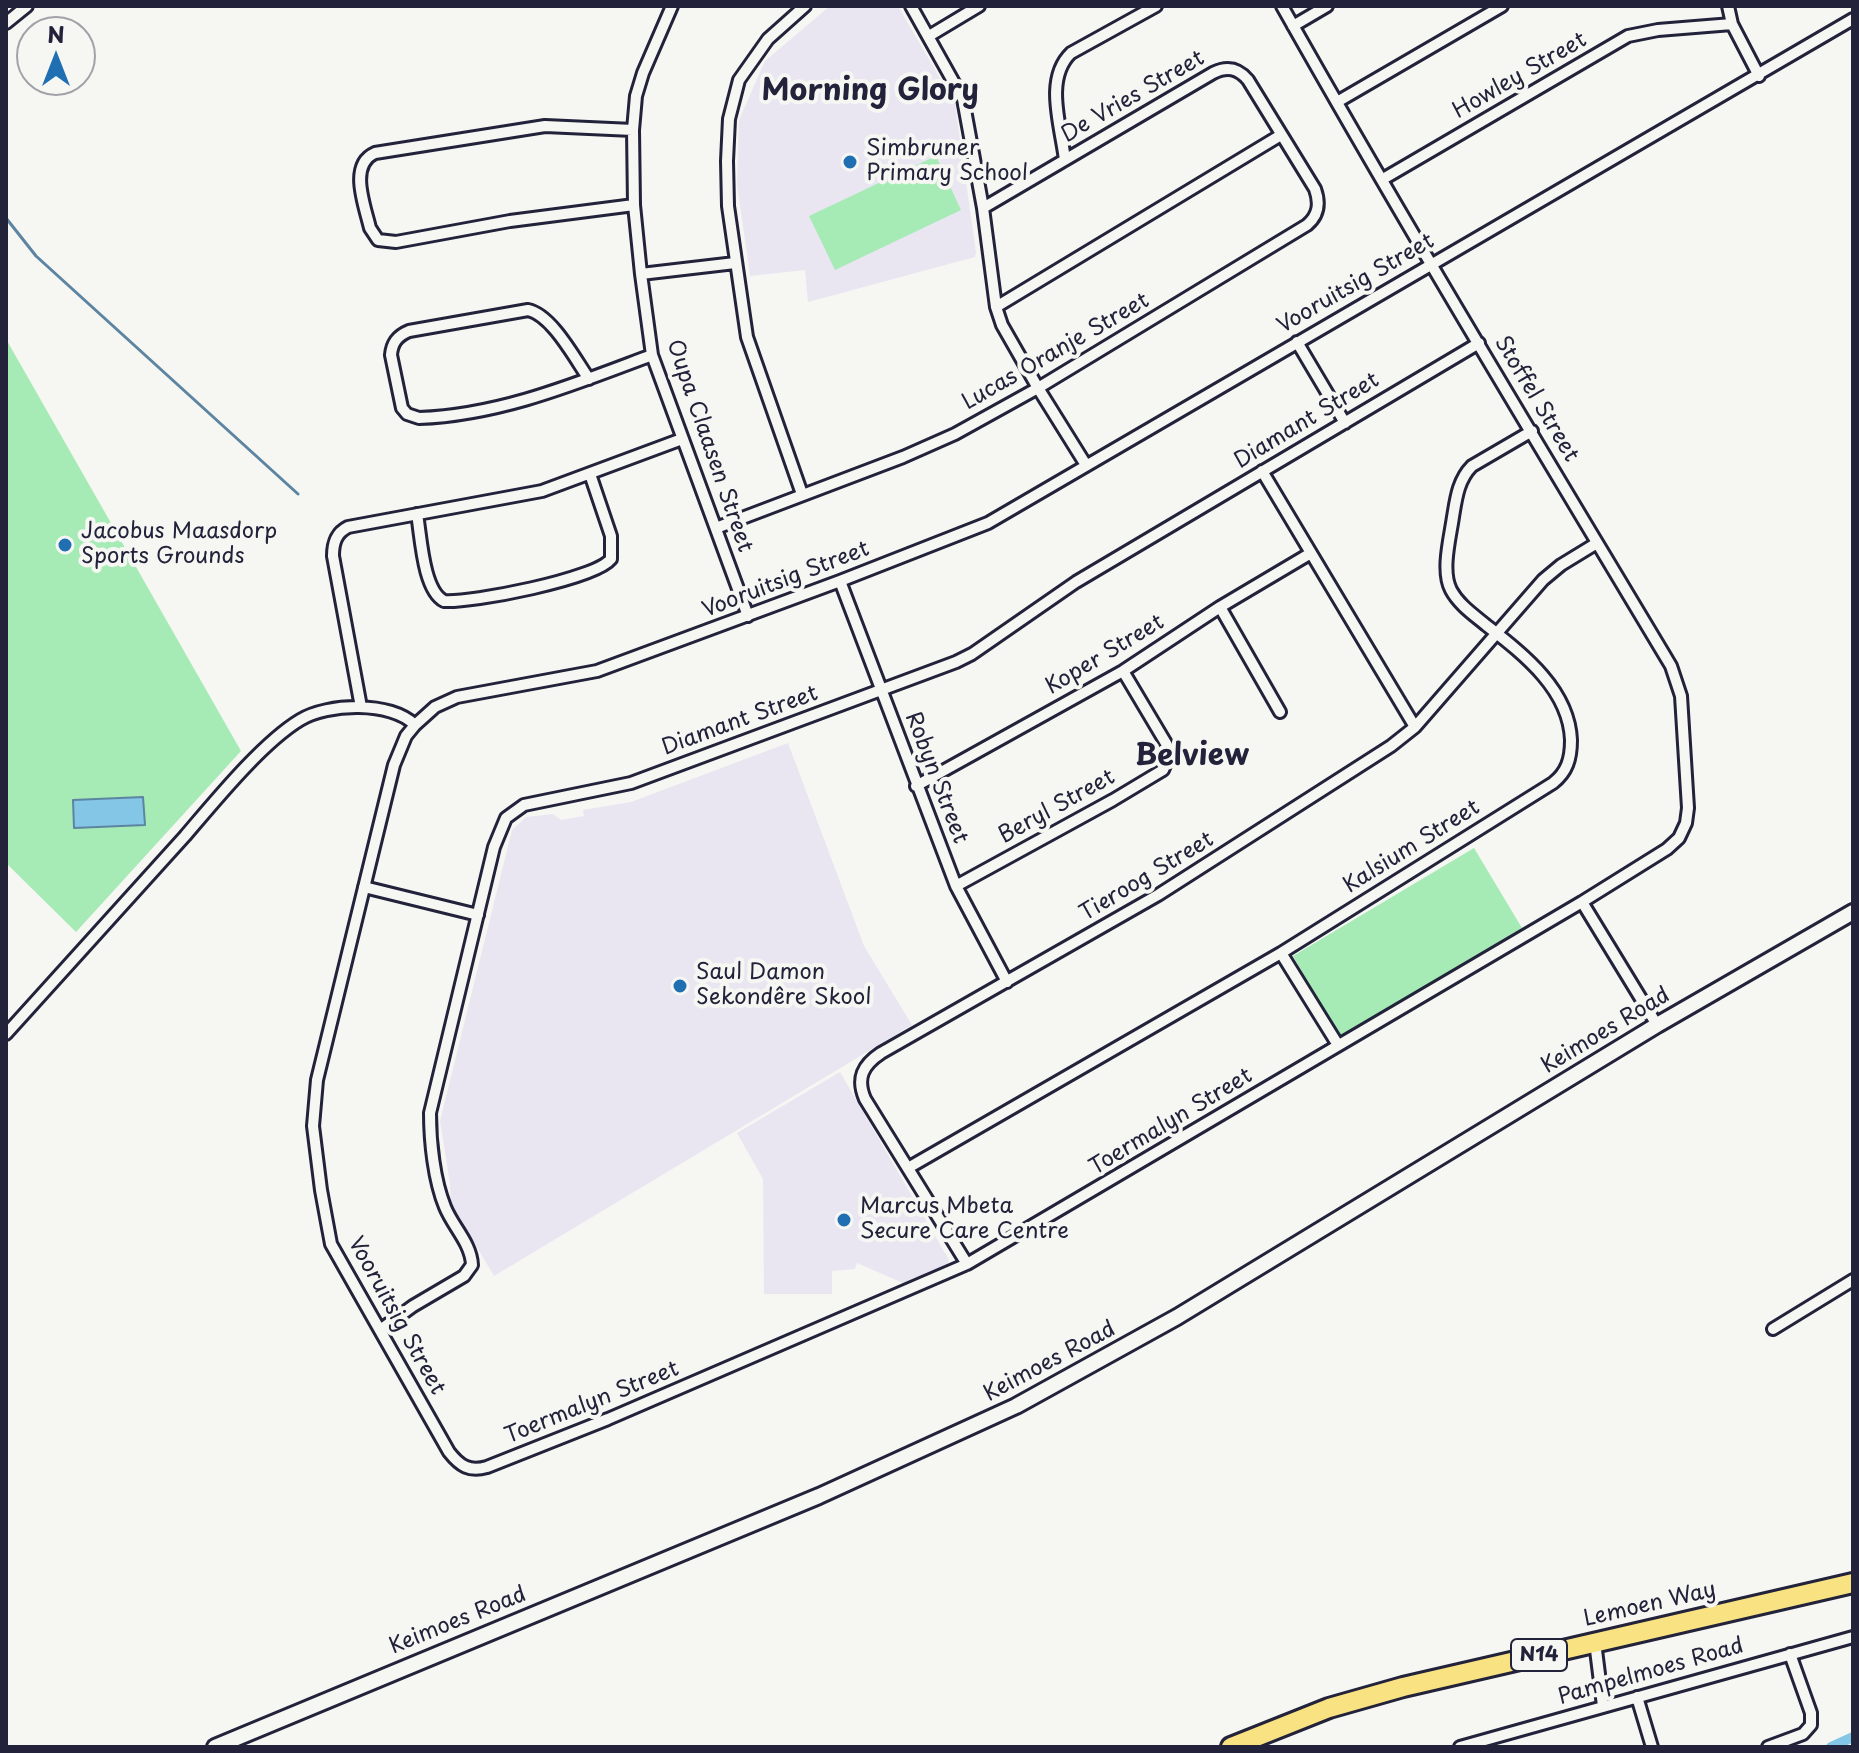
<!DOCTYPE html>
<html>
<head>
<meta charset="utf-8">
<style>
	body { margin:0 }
	#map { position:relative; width:1859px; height:1753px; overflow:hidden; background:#f6f6f2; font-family:"Playpen Sans",sans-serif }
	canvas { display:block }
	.frame { position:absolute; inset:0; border:8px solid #22223b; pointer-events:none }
	.north { position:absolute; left:16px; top:16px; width:80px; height:80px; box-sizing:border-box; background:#f6f6f2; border:2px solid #a1a1a9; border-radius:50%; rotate:0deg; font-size:22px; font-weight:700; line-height:32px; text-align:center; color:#22223b }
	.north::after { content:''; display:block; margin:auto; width:28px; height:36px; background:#1f6fb2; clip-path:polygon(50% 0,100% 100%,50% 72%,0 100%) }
</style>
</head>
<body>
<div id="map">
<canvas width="1859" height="1753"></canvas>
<div class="frame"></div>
<div class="north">N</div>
</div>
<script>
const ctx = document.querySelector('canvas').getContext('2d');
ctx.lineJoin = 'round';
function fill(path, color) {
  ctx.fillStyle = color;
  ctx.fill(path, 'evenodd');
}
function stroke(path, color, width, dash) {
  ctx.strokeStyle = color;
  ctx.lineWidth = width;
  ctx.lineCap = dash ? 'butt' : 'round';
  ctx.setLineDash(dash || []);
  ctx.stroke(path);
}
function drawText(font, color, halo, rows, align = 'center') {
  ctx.font = font + ' "Playpen Sans",sans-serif';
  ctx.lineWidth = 8;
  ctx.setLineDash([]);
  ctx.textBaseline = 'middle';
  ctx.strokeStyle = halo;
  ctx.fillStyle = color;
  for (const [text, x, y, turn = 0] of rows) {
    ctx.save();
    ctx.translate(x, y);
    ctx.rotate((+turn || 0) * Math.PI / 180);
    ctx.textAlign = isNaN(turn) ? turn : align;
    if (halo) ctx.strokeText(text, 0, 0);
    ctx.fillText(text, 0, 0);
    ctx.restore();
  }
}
fill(new Path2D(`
	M830,6H898L955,104L976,252L975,257L808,302L805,270L750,276L737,184L739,120L765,61Z
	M788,743L864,946L912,1025L494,1276L451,1204L450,1183L440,1121L512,830L526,817L553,814L561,820L584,816L583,810L631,802Z
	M840,1072L949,1260L945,1272L910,1286L857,1263L855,1269L832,1271V1294H764L763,1179L737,1133Z`), '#e9e6f2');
fill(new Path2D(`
	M936,156L961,210L835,270L809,216Z
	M6,339L241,751L76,932L6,863Z
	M1474,848L1522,928L1339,1037L1293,956Z`), '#a6ebb6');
const water = new Path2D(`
	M143,797L145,825L74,828L73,800Z`);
fill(water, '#84c6e5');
stroke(water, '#5d84a1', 2);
stroke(new Path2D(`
	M6,218L36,256L298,494`), '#5d84a1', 3);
stroke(new Path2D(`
	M1831,1747L1853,1737`), '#84c6e5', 10);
const street = new Path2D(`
	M672,6L643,73L636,96L633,130L634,205L641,274L652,355L748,616
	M911,6L963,99L983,208L996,307L1002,325L1038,388L1086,465
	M1282,6C1407,228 1540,447 1671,666L1681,696L1688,808L1686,823L1679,838L1667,849L1582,902L967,1264L608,1419L487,1467C469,1472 460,1466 449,1452L331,1244L321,1190L313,1126L317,1080L394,765L406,736L415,725L435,707L457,697L597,671L840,581L988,523L1853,19
	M1728,6L1732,24L1759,76
	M6,23L27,6
	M1293,26L1327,6
	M929,36L979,6
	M1337,102L1502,6
	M633,130L545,126L375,153C348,165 365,206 370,228L378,240L396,242L510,221L634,205
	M1065,160C1061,126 1044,79 1071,53L1156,6
	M1383,179L1628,36L1658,30L1732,24
	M641,274L735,263
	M996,307L1281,135
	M1297,342L1345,423
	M589,379C575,359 552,315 528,310L409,331C397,336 392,343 391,355L402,408L407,414L419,418C501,415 577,383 652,355
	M1262,471L1415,727
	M802,494L747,337L728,206L727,161L729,119L739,80L768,39L805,6
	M417,514C421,537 423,590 444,601C472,603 595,579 611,559V536L590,474
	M716,528L903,457L955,434L1038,388L1307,225C1319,215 1320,203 1315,189L1248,80C1238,68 1227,66 1213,73L983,208
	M840,581L956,886L1007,982
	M1220,607L1280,712
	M361,707L333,556C333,543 336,533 348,527L542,491L682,439
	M916,786L1123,671L1220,607L1311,553
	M956,886L1113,800L1163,770L1168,758L1167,745L1123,671
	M364,887L478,915
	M1582,902L1657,1025
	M1281,953L1338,1045
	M6,1034C66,968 125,902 185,836C215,801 262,743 300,720C328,703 391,701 415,725
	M908,1168L1281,953L1553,783C1567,772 1571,759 1571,740C1569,689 1523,654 1486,625C1474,615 1459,605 1451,590C1441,571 1450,538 1453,517C1456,499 1458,480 1472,466L1532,431
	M967,1264L865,1099C856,1078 863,1065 881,1053L1158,895L1391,746L1415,727L1543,580L1561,565L1597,543
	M1773,1329L1853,1280
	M380,1330L413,1306L464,1276L472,1265C471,1243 453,1227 445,1207C434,1180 430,1142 430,1113L494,847L506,818L524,805L631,783L956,662L972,654L1076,582L1479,343
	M1595,1642L1603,1706
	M1637,1697L1652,1747
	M1460,1747L1853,1637
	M1768,1747L1803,1734L1811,1725V1713L1790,1654`);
const secondary = new Path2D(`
	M215,1747L819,1496L1016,1406L1177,1317L1657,1025L1853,912`);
const highway = new Path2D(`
	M1231,1747L1329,1708L1403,1687L1853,1583`);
stroke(street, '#22223b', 16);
stroke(secondary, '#22223b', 20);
stroke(highway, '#22223b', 24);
stroke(street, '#f6f6f2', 10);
stroke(secondary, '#f6f6f2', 14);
stroke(highway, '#f8e281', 18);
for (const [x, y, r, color] of [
	[850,162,8,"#1f6fb2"],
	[65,545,8,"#1f6fb2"],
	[680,986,8,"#1f6fb2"],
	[844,1220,8,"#1f6fb2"]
]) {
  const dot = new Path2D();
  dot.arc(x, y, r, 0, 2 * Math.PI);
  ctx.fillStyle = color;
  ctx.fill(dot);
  stroke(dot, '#f6f6f2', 3);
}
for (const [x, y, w] of [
	[1539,1655,56]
]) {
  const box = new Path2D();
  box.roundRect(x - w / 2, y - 16, w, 32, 6);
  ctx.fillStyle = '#f6f6f2';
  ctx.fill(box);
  stroke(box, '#22223b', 2);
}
drawText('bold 20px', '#22223b', null, [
	["N14",1539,1655]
]);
drawText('22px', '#22223b', '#f6f6f2', [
	["Howley Street",1520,76,-30],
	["De Vries Street",1133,97,-30],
	["Vooruitsig Street",1356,284,-30],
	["Lucas Oranje Street",1056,352,-30],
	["Stoffel Street",1536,399,59],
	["Diamant Street",1307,421,-31],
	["Oupa Claasen Street",709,446,71],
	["Vooruitsig Street",786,580,-21],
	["Koper Street",1105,655,-31],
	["Diamant Street",740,721,-20],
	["Robyn Street",936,778,69],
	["Beryl Street",1057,807,-29],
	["Kalsium Street",1412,847,-32],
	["Tieroog Street",1147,877,-31],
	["Keimoes Road",1606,1031,-31],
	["Toermalyn Street",1171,1122,-31],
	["Vooruitsig Street",396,1316,61],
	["Keimoes Road",1050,1362,-28],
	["Toermalyn Street",592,1403,-22],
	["Lemoen Way",1650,1605,-13],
	["Keimoes Road",458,1621,-22],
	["Pampelmoes Road",1651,1672,-16]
]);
drawText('22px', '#22223b', '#f6f6f2', [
	["Simbruner",866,149],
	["Primary School",866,174],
	["Jacobus Maasdorp",81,532],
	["Sports Grounds",81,557],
	["Saul Damon",696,973],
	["Sekondêre Skool",696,998],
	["Marcus Mbeta",860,1207],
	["Secure Care Centre",860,1232]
], 'left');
drawText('bold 30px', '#22223b', '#f6f6f2', [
	["Morning Glory",870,92],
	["Belview",1192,757]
]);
</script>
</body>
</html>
